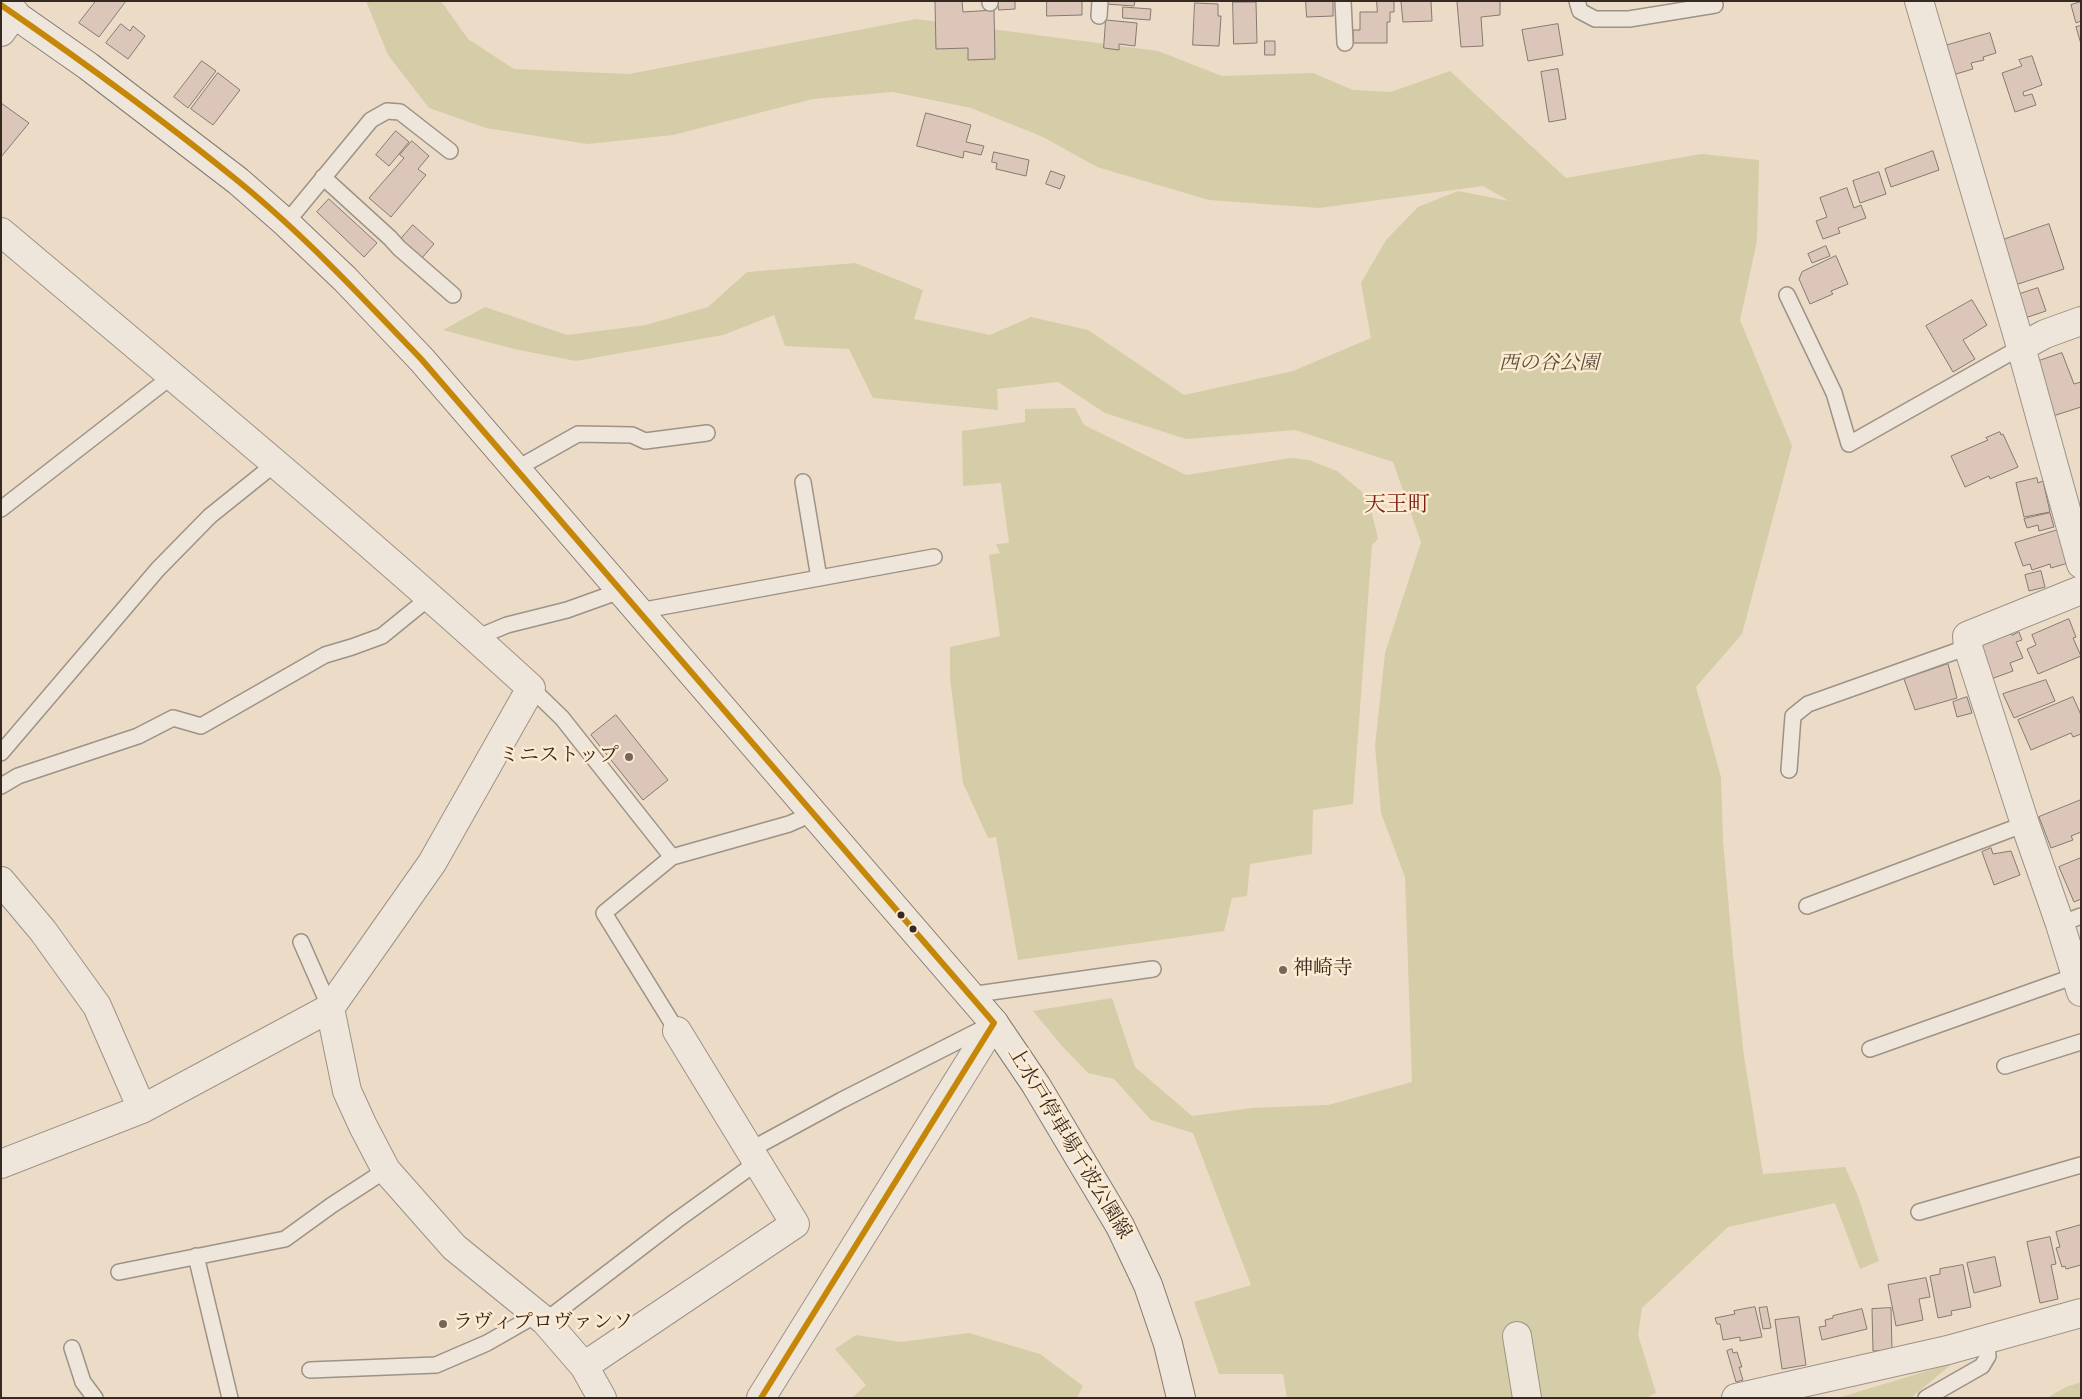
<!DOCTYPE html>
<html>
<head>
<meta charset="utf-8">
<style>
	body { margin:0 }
	#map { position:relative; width:2082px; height:1399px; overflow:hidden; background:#ecdcc7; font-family:Vollkorn,serif }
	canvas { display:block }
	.frame { position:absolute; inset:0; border:2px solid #352921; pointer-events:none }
</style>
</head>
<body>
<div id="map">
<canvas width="2082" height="1399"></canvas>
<div class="frame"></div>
</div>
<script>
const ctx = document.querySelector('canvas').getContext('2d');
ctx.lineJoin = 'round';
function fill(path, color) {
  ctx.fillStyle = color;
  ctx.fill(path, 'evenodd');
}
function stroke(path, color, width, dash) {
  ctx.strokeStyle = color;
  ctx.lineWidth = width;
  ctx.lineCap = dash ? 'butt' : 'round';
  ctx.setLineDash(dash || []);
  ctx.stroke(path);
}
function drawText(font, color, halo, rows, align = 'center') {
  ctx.font = font + ' Vollkorn,"Noto Serif JP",serif';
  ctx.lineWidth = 5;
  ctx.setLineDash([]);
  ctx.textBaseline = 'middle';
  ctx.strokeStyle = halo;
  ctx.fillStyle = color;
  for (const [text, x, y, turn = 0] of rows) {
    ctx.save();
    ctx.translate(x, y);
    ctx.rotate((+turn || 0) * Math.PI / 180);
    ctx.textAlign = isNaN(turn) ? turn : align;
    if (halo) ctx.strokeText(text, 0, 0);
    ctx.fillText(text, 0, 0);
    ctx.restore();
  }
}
fill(new Path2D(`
	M366,1H441L468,39L514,69L629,74L916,19L1158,51L1222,76L1313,73L1353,90L1391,92L1450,71L1566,178L1701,154L1759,160L1757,241L1740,320L1792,446L1742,634L1696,687L1721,777L1723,840L1733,955L1744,1056L1763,1174L1845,1167L1858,1196L1879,1261L1860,1269L1835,1203L1728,1227L1642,1308L1638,1335L1656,1393L1646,1398H1287L1283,1374H1219L1194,1302L1251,1285L1193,1133L1151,1120L1114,1079L1088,1073L1062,1046L1033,1011L1112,998L1135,1067L1192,1116L1252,1108L1328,1105L1412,1082L1405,877L1381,813L1375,746L1385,653L1421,542L1393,462L1295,430L1186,439L1105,413L1058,382L997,389L998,410L873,398L849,349L785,346L774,315L723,335L576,361L514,349L443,330L485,307L567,335L646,325L708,307L747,272L855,263L923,290L914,319L990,335L1031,317L1088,330L1184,395L1293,371L1371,338L1361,283L1386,240L1418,207L1458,191L1509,201L1483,186L1319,208L1209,200L1097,167L1043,137L971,108L893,92L813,99L673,135L588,144L486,128L429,108L388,55Z
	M1075,408L1084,425L1186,475L1291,458L1309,460L1337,471L1368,497L1378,539L1372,545L1353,804L1313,810L1312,854L1250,864L1247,896L1232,898L1224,931L1018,960L996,837L988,838L963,783L950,678V647L1000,636L989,555L1000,553L996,544L1009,543L1001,483L963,486L962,431L1025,422V409Z
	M969,1333L1040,1354L1083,1386L1077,1398H852L866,1385L835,1349L856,1335L901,1342Z
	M1953,1363L1911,1398H1838Z
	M2081,1382V1398H2047L2066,1387Z`), '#d4cda7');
const building = new Path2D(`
	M96,1H126L99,37L79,23Z
	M962,1L963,12L994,10L995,59L968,60V48L936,49L935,2Z
	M998,1H1015V9L999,10Z
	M1047,1H1082V15L1047,16Z
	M1105,1H1135L1134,6L1105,4Z
	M1306,1H1333V16L1307,17Z
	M1377,1H1394V12H1390V22H1387V43H1353V30H1360V12H1377Z
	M1431,1L1432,21L1403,22L1401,2Z
	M1500,1V15L1481,17L1483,46L1461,47L1457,2Z
	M1233,2H1256L1257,43L1234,44Z
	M2081,2V21L2076,23L2071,5Z
	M1195,3L1218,4V16H1221L1219,46L1193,45Z
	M1123,7L1151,9L1150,20L1123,18Z
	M1106,20L1137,23L1135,46L1119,44V50L1104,48Z
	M121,24L130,31L133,26L145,36L128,59L106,43Z
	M1558,24L1563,55L1528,61L1522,30Z
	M2081,26V44L2076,27Z
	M1990,33L1996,53L1983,57L1984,60L1971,63L1973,69L1949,76L1941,47Z
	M1265,41H1275V55H1265Z
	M2032,56L2042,85L2023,92L2024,96L2032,94L2036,105L2015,112L2002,73L2022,66L2019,60Z
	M202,61L216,71L188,108L174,97Z
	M1558,69L1566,119L1549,122L1541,72Z
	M218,73L240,90L213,125L191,109Z
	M1,103L29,123L1,157Z
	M926,113L971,125L966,142L984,146L981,155L964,151L963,158L917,146Z
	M396,131L409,142L389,166L376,155Z
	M412,141L429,156L418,169L426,175L391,217L369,198L404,158L400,155Z
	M1933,151L1939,170L1891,187L1885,169Z
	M994,152L1029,160L1026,176L996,169L997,163L992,162Z
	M1051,171L1065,176L1060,189L1046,184Z
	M1879,172L1886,194L1860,203L1853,181Z
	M1847,188L1854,208L1861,205L1866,218L1838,228L1840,233L1823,239L1816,221L1827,217L1820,198Z
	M329,199L377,243L364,257L317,212Z
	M2049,224L2064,269L2015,285L2000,241Z
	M413,225L434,244L421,259L400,240Z
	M1826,246L1830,256L1812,263L1808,254Z
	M1836,256L1848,284L1831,291L1833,294L1810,304L1799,279L1802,272Z
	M2038,288L2046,311L2022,319L2014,296Z
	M1972,300L1987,325L1963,340L1975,359L1953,372L1926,326Z
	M2062,353L2074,384L2081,382V407L2053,416L2036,362Z
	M2000,432L2001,435L2003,434L2018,467L1990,479L1989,476L1965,487L1951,456L1988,440L1986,438Z
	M2037,478L2038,483L2043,481L2050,512L2024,517L2016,483Z
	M2050,513L2054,527L2039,531L2038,525L2027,528L2024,519Z
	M2058,530L2068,563L2051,568L2050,564L2032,570L2030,564L2023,566L2015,543Z
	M2041,571L2045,587L2029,591L2025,575Z
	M2069,619L2076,637L2073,638L2081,656L2038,674L2027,649L2036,645L2032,635Z
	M2019,632L2022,640L2016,642L2023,658L2010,663L2013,671L1991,679L1980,646L2011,633L2012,635Z
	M1948,664L1957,698L1915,710L1904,679Z
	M2046,680L2055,701L2014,718L2003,694Z
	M1967,697L1972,713L1957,717L1953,702Z
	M2073,697L2081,715V734L2073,737L2071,733L2031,750L2018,720Z
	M616,715L668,780L643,800L591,735Z
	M2081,800V832L2071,836L2073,840L2051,848L2039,817Z
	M1991,848L1993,854L2011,851L2020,875L1994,885L1982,852Z
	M2081,858V899L2074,902L2059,867Z
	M2081,1225V1265L2066,1269L2065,1266L2062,1267L2056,1248L2060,1247L2056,1232Z
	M2050,1237L2056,1264L2051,1265L2058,1299L2040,1303L2027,1242Z
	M1995,1257L2001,1286L1974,1293L1967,1263Z
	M1963,1265L1971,1307L1951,1311L1952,1315L1938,1318L1930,1276L1940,1274V1269Z
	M1926,1278L1930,1297L1919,1299L1923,1320L1896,1326L1888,1285Z
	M1755,1307L1762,1337L1740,1341V1337L1723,1340L1720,1324H1717L1715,1318L1735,1314L1734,1311Z
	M1767,1307L1771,1328L1763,1329L1759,1308Z
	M1891,1308L1892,1350L1873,1351L1872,1309Z
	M1862,1309L1867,1329L1822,1340L1819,1327L1826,1326L1825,1320L1833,1318V1316Z
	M1799,1317L1806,1365L1782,1369L1775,1320Z
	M1732,1349L1733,1353L1737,1352L1742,1367H1739L1743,1380L1736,1382L1727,1351Z`);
fill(building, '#dcc6ba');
stroke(building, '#847a70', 1);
const service = new Path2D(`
	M990,1V3
	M1343,1L1345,43
	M1577,1L1580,11L1595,19H1629L1715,5
	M1099,16L1100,1
	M323,177L390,238L399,248L453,295
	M286,223L371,120L387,111L400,112L450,151
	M1787,295L1834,393L1849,444L2021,347
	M516,469L578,434L632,435L645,441L707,433
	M803,482L819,578
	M1,509L172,376
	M639,611L934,557
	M476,638L507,625L567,610L620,591
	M531,688L562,718L672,857L789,824L814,813
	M1,753L158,569L210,516L276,463
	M1789,770L1793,716L1808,704L1968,647
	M1,786L18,776L138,736L173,718L201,726L325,655L352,647L382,636L430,597
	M672,857L604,913L677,1031
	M1807,906L2025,824
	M2060,924L2081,916
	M301,942L330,1008
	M970,995L1153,969
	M1870,1049L2075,976
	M2005,1066L2081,1042
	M750,1150L842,1100L988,1026
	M1919,1212L2081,1165
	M196,1256L230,1398
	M119,1272L285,1239L332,1205L386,1170
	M545,1321L677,1220L756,1163
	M72,1348L83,1382L95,1398
	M310,1370L436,1365L487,1343L536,1315
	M1926,1398L1982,1366L1988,1356L1986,1339`);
const minor = new Path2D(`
	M1919,1L2021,347L2081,564
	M1,32L15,13
	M1,232C179,382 359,531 531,688L432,863L330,1008L142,1109L1,1164
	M2081,590L1967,636L1968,647L2025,824L2060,924L2081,992
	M1,881L43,931L97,1006L142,1109
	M330,1008L347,1091L363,1126L386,1170L454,1247L545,1321L584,1366L602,1398
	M1517,1336L1527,1398
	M584,1366L795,1224L677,1031
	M1736,1398L1948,1350L2081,1313`);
const tertiary = new Path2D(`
	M2021,347L2045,334L2081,321
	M761,1398L994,1023`);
const secondary = new Path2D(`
	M1,5L88,66L238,181L286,223L345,279L422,360L994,1023L1036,1085L1120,1226L1148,1285L1168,1344L1181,1398`);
stroke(service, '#9d9286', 18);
stroke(minor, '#9d9286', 30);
stroke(tertiary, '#9d9286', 30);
stroke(secondary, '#847a70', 30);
stroke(service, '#eee6db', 15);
stroke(minor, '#eee6db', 28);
stroke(tertiary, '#eee6db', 28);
stroke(secondary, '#eee6db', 28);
stroke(new Path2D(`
	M1,5C82,61 162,119 238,181C304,235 363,298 422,360L994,1023L761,1398`), '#c68708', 6);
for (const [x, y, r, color] of [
	[629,757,5,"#75685b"],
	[901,915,4.5,"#352921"],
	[913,929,4.5,"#352921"],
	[1283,970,5,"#75685b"],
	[443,1324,5,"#75685b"]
]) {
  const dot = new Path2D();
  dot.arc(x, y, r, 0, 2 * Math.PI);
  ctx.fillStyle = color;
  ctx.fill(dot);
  stroke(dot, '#fcead1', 2);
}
drawText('italic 20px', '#584f3c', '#fcead1', [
	["西の谷公園",1549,365]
]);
drawText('20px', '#352921', '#fcead1', [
	["ミニストップ",619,757,"right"],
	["神崎寺",1293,970],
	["ラヴィプロヴァンソ",453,1324]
], 'left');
drawText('20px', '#352921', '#fcead1', [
	["上水戸停車場千波公園線",1068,1144,59]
]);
drawText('22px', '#7a1f14', '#fcead1', [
	["天王町",1397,507]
]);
</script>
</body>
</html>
